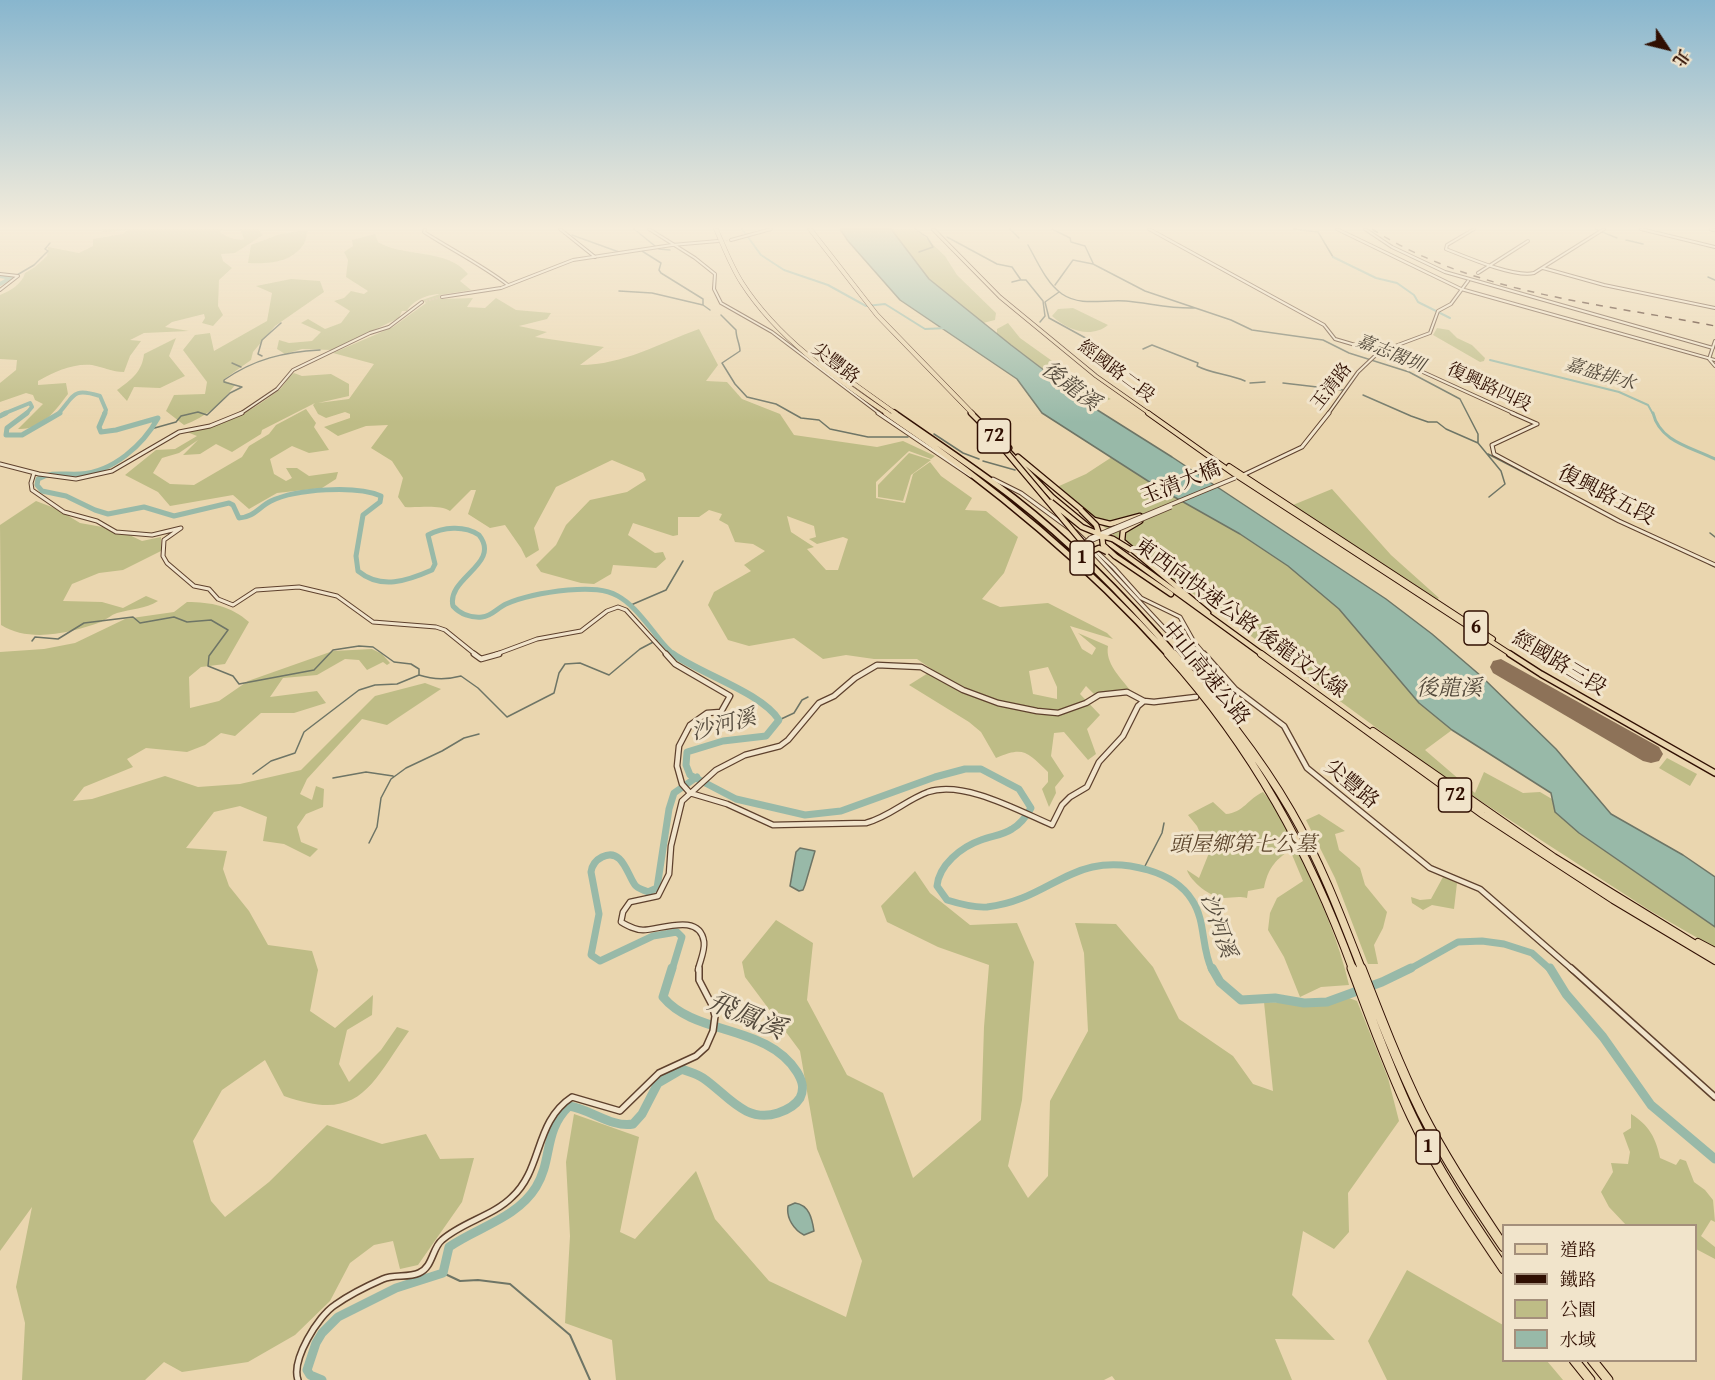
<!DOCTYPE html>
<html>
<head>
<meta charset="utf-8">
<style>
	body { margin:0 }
	#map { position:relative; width:1715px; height:1380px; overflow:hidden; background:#ead6af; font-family:"Gentium Book Plus","Noto Serif TC",serif }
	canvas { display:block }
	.legend { position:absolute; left:1502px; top:1224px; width:195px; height:138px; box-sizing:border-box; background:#f1e4cb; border:2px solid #a48f7b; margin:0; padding:8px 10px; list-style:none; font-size:18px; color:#300f02 }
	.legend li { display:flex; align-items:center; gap:12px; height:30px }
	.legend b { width:30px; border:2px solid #a48f7b }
	.north { position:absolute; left:1637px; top:18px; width:60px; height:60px; -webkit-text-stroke:4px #f1e4cb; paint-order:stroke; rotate:125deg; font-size:16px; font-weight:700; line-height:24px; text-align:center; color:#300f02 }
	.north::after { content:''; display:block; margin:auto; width:21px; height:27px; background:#300f02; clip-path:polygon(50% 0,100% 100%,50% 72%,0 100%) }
</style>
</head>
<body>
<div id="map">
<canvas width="1715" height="1380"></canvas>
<ul class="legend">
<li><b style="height:8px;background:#ead6af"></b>道路</li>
<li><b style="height:8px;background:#300f02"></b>鐵路</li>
<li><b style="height:16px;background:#bebc86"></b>公園</li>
<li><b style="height:16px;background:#98b9a8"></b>水域</li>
</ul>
<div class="north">北</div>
</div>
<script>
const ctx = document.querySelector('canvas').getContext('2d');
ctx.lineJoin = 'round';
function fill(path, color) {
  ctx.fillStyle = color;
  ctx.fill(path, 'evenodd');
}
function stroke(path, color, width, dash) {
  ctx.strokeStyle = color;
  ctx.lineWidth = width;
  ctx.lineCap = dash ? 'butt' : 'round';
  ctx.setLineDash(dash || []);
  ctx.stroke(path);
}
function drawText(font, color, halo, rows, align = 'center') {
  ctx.font = font + ' "Gentium Book Plus","Noto Serif TC",serif';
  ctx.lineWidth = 6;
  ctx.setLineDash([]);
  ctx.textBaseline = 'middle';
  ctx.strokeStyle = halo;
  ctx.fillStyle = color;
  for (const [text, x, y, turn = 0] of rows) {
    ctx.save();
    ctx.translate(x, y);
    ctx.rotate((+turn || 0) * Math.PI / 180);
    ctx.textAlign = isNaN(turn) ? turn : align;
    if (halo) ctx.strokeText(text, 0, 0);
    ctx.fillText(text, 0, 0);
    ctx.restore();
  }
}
fill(new Path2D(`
	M102,229H224L220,232C227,237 236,241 244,239L240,229H258L263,235L235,253L221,254L223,261L232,268L219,280L218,306L223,315L213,326L202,323L205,318L204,314L172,322L165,327L189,331L144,333L130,340L141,341L130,356L124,372C112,372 103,367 92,365C73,363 54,372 38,381V385L66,383L68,394C55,411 42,430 18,429L43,404L35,400L33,395L26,393L0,402V383L16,370L17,360L0,359V295C10,291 22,284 25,273L35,267L47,256L48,247L79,253L93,246V239L122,234L128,230L103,232Z
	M891,229H913L922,234L945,256L957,275L996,313L995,320L983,323L929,279Z
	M299,231H308C306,236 306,240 304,244C291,263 269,264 248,263L251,245L280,234Z
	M375,234L378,242C405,258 447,248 468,274L460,281L471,290L440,295L443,299L473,298L467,307L485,308L496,298L516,310L551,313L547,319L519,326L547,332L535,337L604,347L580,365C623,365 660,343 699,329L718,365L706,381L727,382L742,399L780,414L794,435L877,447L903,441L935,456L931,459L909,451L876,482V498L905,503L913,474L930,462L941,476L972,498L965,510L986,511L1018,537L1004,573L982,599L1000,607L1048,603L1107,633L1113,639L1070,626L1082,649L1092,655L1096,648L1078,633L1108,646C1105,663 1120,677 1130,690L1102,692L1095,695L1086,686L1080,694L1100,715L1087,729L1096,754L1088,760L1064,732L1054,733L1051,756L1064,776L1055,787L1056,793L1049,807L1042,789L1048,782V772C1027,752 1024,746 996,758L981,732L969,722L909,685L933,670L917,659H874L846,655L823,659L794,638L749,646L728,640L708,605L714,592L751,571L744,565L765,551L753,544L735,542L728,525L719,520L722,514L709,510L699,517H678V535L673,536L633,523L628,535L655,553L663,552L666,559L656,568L613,565L611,574L594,584L581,583L541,572L536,565L556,545L566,525L590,500L627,492L646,480L643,473L612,460L556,487L534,528L539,550L526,558L521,548L505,525L490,528L468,514L476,490H471L450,511C439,504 419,508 405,507L398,497L403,478L392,461L371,448L388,425L366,426L338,436L324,427L350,418V414L345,412L326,418L318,414L313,405L315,403L262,430L261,434L232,452L216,444L200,454L183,455L198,440L179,453L162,458L153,473L170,484L194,485L242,457L249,446L269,434L276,425L306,409L316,423L314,427L329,450L309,453L292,446L270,459L274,474L286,481L292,478L286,468H297L309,476L338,472L336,479L322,488L277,493L249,509L233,495L170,506L158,492L125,475L156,450L175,449L197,436L187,432C227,425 247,414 279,390C285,385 287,377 294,373L302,376L331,374L349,384V396L318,403L349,399L374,364L333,353L393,327L426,303L422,300L440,294C426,294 410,303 407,311H402L399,318L332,350L302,349L285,354L277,349L279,340L289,343L312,341L321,332L301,323L308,319L325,329L341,323L350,311L334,301L344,298L351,291L364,294L368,291L346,277L348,260L344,252L353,246L352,240ZM787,516L814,526L816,537L809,539L817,544L843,537L848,539L838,570H826L807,549L814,547L791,532ZM1048,667L1057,687V699L1033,694L1029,671Z
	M291,279L320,281L324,292L275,326L253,352L251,360L223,380L235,385C221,404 206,417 184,425L166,411L174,395L205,394L207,382L183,350L195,335L210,333L214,351L267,321L272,293L256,286Z
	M1073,308L1108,325C1091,339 1067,330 1052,316L1058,309Z
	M1008,323L1020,338L1055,363L1048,366L1050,370H1065L1072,383H1086L1095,391L1111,399L1091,406L997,334V329Z
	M1437,328L1449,330L1457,338L1472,345L1485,358L1484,361L1480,362L1433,335Z
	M176,338L169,356L185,376L160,388L134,387L127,401L117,390C131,380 142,372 144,354Z
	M909,453L931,460L911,475L903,501L878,497V485Z
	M1112,457L1204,513L1249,524L1551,793L1452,730L1425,750L1475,793L1484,772L1523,793L1540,792L1552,799L1555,812L1579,833L1715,927V948L1649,910L1445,778L1117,538L1057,487L1086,474Z
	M1332,489L1391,555L1439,598L1437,599L1293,505Z
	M36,501L57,509L80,523L119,530L142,541L161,537V551L123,570L99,573L72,584L63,601L102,602L123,608L146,596L158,601C145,609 131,609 117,613C111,615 107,619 101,622C70,633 30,643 1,625L0,525Z
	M187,602C211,602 231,606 249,622L225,664L201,667L189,677L190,708L219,701L248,681L333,651L372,649L382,654L390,663L387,665L383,662L367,670L359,660L345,659L317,675L283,678L270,697L317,691L326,703L294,713H261L235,736L221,733L205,745L187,752L146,748L127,759L133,767L84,787L73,801L92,799L165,776L198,787L240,784L301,770L375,696L425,683L441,689L387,725L362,719L307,779L300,794L312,800L316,786L324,789L323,807L306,814L297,827L301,842L318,849L310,857L284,844L263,841L267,817L240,806L214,812L186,848L227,851L223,869L229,886L249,911L268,945L312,951L318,970L310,1011L335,1028L373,995L372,1015L347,1030L339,1064L349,1082L381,1050L397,1027L409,1031C370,1086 360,1123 284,1096L265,1060L222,1090L193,1141L211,1201L225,1217L269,1182L327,1125L382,1144L426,1134L440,1159L474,1158L462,1202L418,1265L400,1269L393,1241L374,1245L350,1263L330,1301L295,1335L248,1362L182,1372L164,1362L145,1380H22L25,1323L16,1287L32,1207L0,1251V652L44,649L75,643L125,619L174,612Z
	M1667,758L1697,774L1690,786L1659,768Z
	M1263,792C1281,812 1291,836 1302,860C1321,901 1339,941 1349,985L1321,987L1300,997L1284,957L1268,930L1270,913L1277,898L1303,881L1290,850C1274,861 1268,869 1264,888L1248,891L1247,898C1238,896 1232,898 1224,898C1211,898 1190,881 1187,870L1199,878L1209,853L1197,826L1188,815L1213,802L1226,814C1243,813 1249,798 1263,792Z
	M1319,814L1345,831L1335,834L1339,850L1360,868L1365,885L1387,912L1383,928L1374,945L1378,964H1368L1335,878L1306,820Z
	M915,871L930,893L970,925L1017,923L1034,962L1022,1100L1008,1166L1028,1198L1048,1176L1050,1101L1088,1031L1084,953L1075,923L1116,924L1153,967L1179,1019L1233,1056L1253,1084L1273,1091L1264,1002L1322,1005L1349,998L1357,1001L1388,1078L1399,1121L1348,1193L1349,1232L1334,1249L1303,1231L1292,1295L1335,1340L1275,1339L1292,1380H1115L1112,1376L1104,1380H616L612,1340L565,1323L570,1236L566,1162L574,1114L639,1137L620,1232L635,1239L696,1171L715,1219L769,1281L846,1317L862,1261L817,1149L800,1051L745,977L742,962L776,920L813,943L807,1000L847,1075L883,1093L913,1178L981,1120L984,1027L989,965L938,947L887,922L881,906Z
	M1443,877L1457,883L1454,909L1432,905L1423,910L1412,903L1411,897L1420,900L1431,899Z
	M1631,1114C1649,1125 1656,1138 1660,1158L1676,1165L1680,1159L1686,1161L1694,1182L1705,1190L1713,1200L1715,1222L1711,1220L1701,1236L1715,1247V1259L1696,1249V1226L1626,1225L1609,1207L1601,1192L1613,1172L1611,1163L1628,1164L1630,1152L1623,1133L1631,1128Z
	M1407,1270L1503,1325L1504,1360L1547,1361L1563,1380H1387L1368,1341Z`), '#bebc86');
const water = new Path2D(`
	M840,229H891L929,279L1011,345L1091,406L1172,457L1386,599L1432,634L1481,676L1556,749L1611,814L1683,855L1715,877V927L1579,833L1555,812L1551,793L1452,730L1419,703L1339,609L1288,566L1240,534L1162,490L1042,413L1017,379L900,300L848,241Z
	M800,848L815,851L805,885L803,890L799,891L790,886L796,852Z
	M795,1203C809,1205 812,1218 814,1231L804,1235C794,1230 786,1218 788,1206Z`);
fill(water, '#98b9a8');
stroke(water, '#6e7566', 1.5);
stroke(new Path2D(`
	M634,229L655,246
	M915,229L927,237L933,247L919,252
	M1010,229L1019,238
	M1052,229L1070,238L1071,242L1085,246L1093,263
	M1294,229L1318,232L1333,257
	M1595,229L1617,238
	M572,235L619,252
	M947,237L997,264L1012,267L1021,280H1026L1043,301L1045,316L1040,322
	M1626,240L1643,244
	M1028,245C1037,261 1047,284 1062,294C1081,307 1105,299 1126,301C1149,303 1171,309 1195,308
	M659,249L670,250
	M642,251L661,263L659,270L661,273L703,299V305L710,310
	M17,275L34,265L48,251L45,249L50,243
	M1708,277L1715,280
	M1012,282L1020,280
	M1055,285L1073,260L1093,264L1145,291L1231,320L1252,330L1323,340L1349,353L1409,372L1460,399L1478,434V443
	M619,291L652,293L703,305
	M1059,292L1045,302L1049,318L1091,341
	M721,315L736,330C736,338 740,344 740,351L722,363L735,384L747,397L776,404L801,418L819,420L830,429L868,437H908
	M1143,349L1152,345L1198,363L1197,366C1212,374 1229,374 1245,381
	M262,356L258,354L262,340L281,323
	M232,363L241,367
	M1250,383L1265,382
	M1283,383L1343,390
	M1363,395L1411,416L1428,422H1437L1446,429L1478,443L1501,471L1505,484L1489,497
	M151,429L176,422L181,416L198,412L207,415L230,393L242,387L224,382V380C254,359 284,352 320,350
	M934,434L963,453L979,459
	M1488,454L1554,488
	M983,461L1015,470
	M1710,533L1715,537
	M1709,564L1715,567
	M631,605L666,590L683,561
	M32,641L35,637L58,639L84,623L133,617L140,623L174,617L187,622L211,620L228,630L209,656L208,666L233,676L239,684L314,670L333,650L359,646L373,647L394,662L411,664L419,669V675C434,680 446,680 461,676L478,688L507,717L554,693L559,673L565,664L580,663L609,675L640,649L659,639
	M779,720L794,713L802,700L808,697
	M253,774L271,761L295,753L304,732L359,690L375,685L397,684L419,675
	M333,778L366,772L393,776
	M369,843L377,827L381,798L391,779L406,768L442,751L464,738L479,734
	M1144,868L1162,833L1164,823`), '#6e7566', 1.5);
stroke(new Path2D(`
	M443,1273L460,1281L478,1280L510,1284L570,1335L590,1380`), '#6e7566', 2);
stroke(new Path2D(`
	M742,229L761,255L784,270L828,285L866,306L885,304L925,329L947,328
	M1333,257L1376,278L1397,283L1414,295L1418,302L1450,318
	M1490,360L1619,392L1648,405L1653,414`), '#98b9a8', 2);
stroke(new Path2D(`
	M1653,413C1660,442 1691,447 1715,459`), '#98b9a8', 3);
stroke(new Path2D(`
	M0,276L11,278L0,284
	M3,414L30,403L32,407L26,414
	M58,414C75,396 71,387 100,396L106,410L104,414`), '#98b9a8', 4);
stroke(new Path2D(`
	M27,413L7,428L6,435H22L60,413
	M105,413L99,427L101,432L116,430L158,418C143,445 113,472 80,474C64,475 52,471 38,479L37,485L42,491L66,496L95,510L108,514L144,507L174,516L229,503L233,505L239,518C254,517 259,507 271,501C296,489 356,485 381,496L380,502L363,515L356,556L358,571C381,590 407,581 432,570L435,564L428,535C443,527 464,525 479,535C502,564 446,578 453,606C460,614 471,618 482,617C492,616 497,608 506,604C524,596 548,592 568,590C615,586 625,596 653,631C660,640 666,649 675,655
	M0,416L6,413`), '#98b9a8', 5);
stroke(new Path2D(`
	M673,654C701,674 762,693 779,720L766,736L723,741L687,752L686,765L690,775L736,799L805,815L841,811L935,777L965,769H981L1019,789L1031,808C1026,817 1021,824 1012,829C1003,835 991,836 981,840C961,847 939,865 937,886L947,900C960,904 974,908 987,907C1052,900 1073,848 1148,870C1165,875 1182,884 1192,900C1206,921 1201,948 1212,970
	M672,970L682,937L677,932L653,936L600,961L591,955L599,914L591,872C592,865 596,860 602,857C622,847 627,874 635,885C638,889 644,890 648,892L657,888L669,809L674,793L697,777
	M1408,970L1458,942L1482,941L1504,944L1532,953L1551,970`), '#98b9a8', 7);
stroke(new Path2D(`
	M1212,968L1220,982L1241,1000L1275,998L1304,1003L1327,1002L1382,982L1411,968
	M1550,968L1566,994L1603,1037L1651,1105L1715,1159
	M322,1380L310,1375L307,1370L316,1343L322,1333L338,1317L396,1288L443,1273L449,1247C478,1227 517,1218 536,1187C553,1159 543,1131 569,1106C590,1109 612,1128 633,1124L642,1114L658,1083L682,1069C689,1072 697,1074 703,1078C727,1094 745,1124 778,1113C787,1110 795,1106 800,1098C805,1088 802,1080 797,1072C767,1024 695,1036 663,997L672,968`), '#98b9a8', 9);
fill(new Path2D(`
	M1501,659L1659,747L1663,754L1659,761L1651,763L1643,761L1493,673L1490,667L1493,661Z`), '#8d7258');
stroke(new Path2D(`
	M719,242L731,240
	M422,302L442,297`), '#ceb895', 2, [2, 1.5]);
const tertiaryFar3 = new Path2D(`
	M425,229L424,232C452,250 482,265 508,285
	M649,229L695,258L715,274L714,289L721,303L772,332L880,414
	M1149,229L1324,325L1335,339L1379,352L1515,414
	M1337,229L1461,289L1715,360
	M1365,229L1392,247L1445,272L1713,348
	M1474,229L1447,245L1446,249C1466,257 1515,278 1534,273L1604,229
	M1641,229L1715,247
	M731,240L771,229
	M1543,268L1604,285L1715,308
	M1478,273L1528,241
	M0,274L18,276L0,290
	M442,297L501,288L573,260L672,245L718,241
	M1709,359L1715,341
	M1709,359L1715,366
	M240,414L277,389L293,370L370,333L389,327L422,302
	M1328,414L1358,372L1379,352L1430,333L1438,311L1451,304L1468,281`);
const tertiaryFar2 = new Path2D(`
	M878,413L971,476
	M1512,413L1537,424
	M1537,424L1492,445L1494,454L1619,521L1715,565
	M0,464L39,474L76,479L112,471L179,432L210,426L242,413
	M34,473L31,483L32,490L64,512L97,521L116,532L152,535L181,528L164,540L163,556L167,563L194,586L209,589L218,599L233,605L256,590L299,587L337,596L373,622L436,627L445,630L476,655
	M1241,476L1302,447L1329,413
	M993,479L1021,493L1070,529
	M1076,532L1114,568L1141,598L1180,617L1194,642L1205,655
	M1092,551L1166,630L1177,639L1194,642
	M494,655L537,639L581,631L607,611L618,607L626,610L667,655`);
const tertiaryFar1 = new Path2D(`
	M474,654L481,659L499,654
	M666,654L675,664L730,696L721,712L707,713L690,725L679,746L677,766L682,784L690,793L727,804L773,825L866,823C889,817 906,800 928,792C964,780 1019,811 1052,825L1062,805L1070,797L1087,787L1099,762L1123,736L1138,706L1144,701
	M1204,654L1235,689L1284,726L1307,768L1430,868L1480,889L1573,970
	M1214,693L1234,690
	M698,970C700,961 705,951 704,942C700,912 660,930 643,930C635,930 628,926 621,922L623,912L630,902L658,896L669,874L671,846L682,801L716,770L745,755L780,746L788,740L819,703L834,696L855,678L877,665L921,667L963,690L998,703L1037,711L1058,713L1086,703L1099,695L1127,692L1144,701L1154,702L1196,697`);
const tertiary = new Path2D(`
	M1571,968L1715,1097
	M298,1380C291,1360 318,1316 335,1305C349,1295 367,1286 383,1279C394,1274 408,1278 419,1273C433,1267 432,1248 442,1240C462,1222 493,1216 512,1197C543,1169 534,1122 572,1097L620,1111L659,1073L696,1056L706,1047L713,1031L715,1016L712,1005L699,980V968`);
const secondary = new Path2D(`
	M560,229L595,257`);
const primaryFar2 = new Path2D(`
	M933,229L1000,297L1096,376L1150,414
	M1711,229L1715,230`);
const primaryFar1 = new Path2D(`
	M1148,413L1234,474L1512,655
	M1229,466L1493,639`);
const primary = new Path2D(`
	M1510,654L1541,674L1715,773`);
const trunkFar2 = new Path2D(`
	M810,229L877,315L973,414`);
const trunkFar1 = new Path2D(`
	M971,413L995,437
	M995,433L1009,448
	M1005,448L1052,497L1092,530
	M1018,457L1094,520L1110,524L1140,516
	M1140,521L1123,531L1122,541L1208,613
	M1099,536L1263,655
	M1115,556L1171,594`);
const trunk = new Path2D(`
	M1261,654L1483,815L1613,900L1715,961
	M1373,731L1554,857L1715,956
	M1698,942L1715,951`);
const motorwayFar3 = new Path2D(`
	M716,229C724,247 731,266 742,283C778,339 834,377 888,414
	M836,371L896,414`);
const motorwayFar2 = new Path2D(`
	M886,413C990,483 1085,562 1169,655
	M894,413C934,441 975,468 1014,498C1073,544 1126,598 1175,655`);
const motorwayFar1 = new Path2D(`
	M1168,654C1253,748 1309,851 1353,970
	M1174,654C1216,703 1258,754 1291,811C1320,861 1341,916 1362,970`);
const motorway = new Path2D(`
	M1352,968C1371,1018 1389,1069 1412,1117C1437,1170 1471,1220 1504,1269
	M1361,968C1380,1017 1399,1066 1422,1113C1446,1160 1475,1204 1504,1247
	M1574,1360L1590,1380
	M1592,1360L1608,1380`);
stroke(tertiaryFar3, '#5e412d', 4);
stroke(tertiaryFar2, '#5e412d', 5);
stroke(tertiaryFar1, '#5e412d', 7);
stroke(tertiary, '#5e412d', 8);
stroke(secondary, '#300f02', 4);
stroke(primaryFar2, '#300f02', 4.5);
stroke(primaryFar1, '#300f02', 6);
stroke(primary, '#300f02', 8);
stroke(trunkFar2, '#300f02', 5);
stroke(trunkFar1, '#300f02', 7);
stroke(trunk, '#300f02', 8);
stroke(motorwayFar3, '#300f02', 5);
stroke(motorwayFar2, '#300f02', 8);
stroke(motorwayFar1, '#300f02', 9);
stroke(motorway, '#300f02', 11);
stroke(tertiaryFar3, '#f1e4cb', 2);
stroke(tertiaryFar2, '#f1e4cb', 3);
stroke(tertiaryFar1, '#f1e4cb', 4.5);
stroke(tertiary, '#f1e4cb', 5);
stroke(secondary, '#f1e4cb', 2);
stroke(primaryFar2, '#ead6af', 3);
stroke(primaryFar1, '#ead6af', 4);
stroke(primary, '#ead6af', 5);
stroke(trunkFar2, '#ead6af', 4);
stroke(trunkFar1, '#ead6af', 4.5);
stroke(trunk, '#ead6af', 6);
stroke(motorwayFar3, '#ead6af', 4);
stroke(motorwayFar2, '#ead6af', 5);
stroke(motorwayFar1, '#ead6af', 7);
stroke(motorway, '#ead6af', 9);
stroke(new Path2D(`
	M1372,229C1474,294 1599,303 1715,326`), '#300f02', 1.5, [7, 7]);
const tertiaryBridge = new Path2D(`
	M1088,546V542L1171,507
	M1092,551L1084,544L1090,538L1235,478`);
const trunkBridge = new Path2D(`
	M992,435L1084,544
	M1051,502L1082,527L1099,534
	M1081,510L1096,525L1099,534
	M1092,551L1099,548L1107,552
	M1115,556L1103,545L1102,536L1113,539L1131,550`);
stroke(tertiaryBridge, '#5e412d', 5, []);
stroke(trunkBridge, '#300f02', 7, []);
stroke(tertiaryBridge, '#f1e4cb', 3);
stroke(trunkBridge, '#ead6af', 4.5);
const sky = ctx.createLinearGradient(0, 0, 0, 422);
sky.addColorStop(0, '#88b6ce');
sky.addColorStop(0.54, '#f6eddb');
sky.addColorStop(1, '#f6eddb00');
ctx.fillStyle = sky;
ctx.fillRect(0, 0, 1715, 422);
drawText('italic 18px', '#544a3c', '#f1e4cb', [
	["嘉志閣圳",1390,354,22],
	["嘉盛排水",1600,375,17]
]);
drawText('18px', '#300f02', '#f1e4cb', [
	["尖豐路",835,364,37],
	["經國路二段",1116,372,37],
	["玉清路",1332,387,-52],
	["復興路四段",1489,388,25]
]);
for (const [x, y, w] of [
	[994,436,33],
	[1082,558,24],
	[1476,628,24],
	[1455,795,33],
	[1428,1147,24]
]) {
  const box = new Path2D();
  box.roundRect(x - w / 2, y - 17, w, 34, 4.5);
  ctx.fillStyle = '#f1e4cb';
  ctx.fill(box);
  stroke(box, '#300f02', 1.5);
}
drawText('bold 20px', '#300f02', null, [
	["72",994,436],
	["1",1082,558],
	["6",1476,628],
	["72",1455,795],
	["1",1428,1147]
]);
drawText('21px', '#300f02', '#f1e4cb', [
	["玉清大橋",1181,484,-22],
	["復興路五段",1606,496,27],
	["東西向快速公路 後龍汶水線",1240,619,36],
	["經國路三段",1559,664,31],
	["中山高速公路",1205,674,51],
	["尖豐路",1351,785,40]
]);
drawText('italic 21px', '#5b432a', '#f1e4cb', [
	["頭屋鄉第七公墓",1243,846]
]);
drawText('italic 22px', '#544a3c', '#f1e4cb', [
	["後龍溪",1070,387,37],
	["後龍溪",1449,689],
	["沙河溪",724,726,-15],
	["沙河溪",1217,926,71]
]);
drawText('italic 27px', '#544a3c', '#f1e4cb', [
	["飛鳳溪",746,1017,23]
]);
</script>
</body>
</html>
